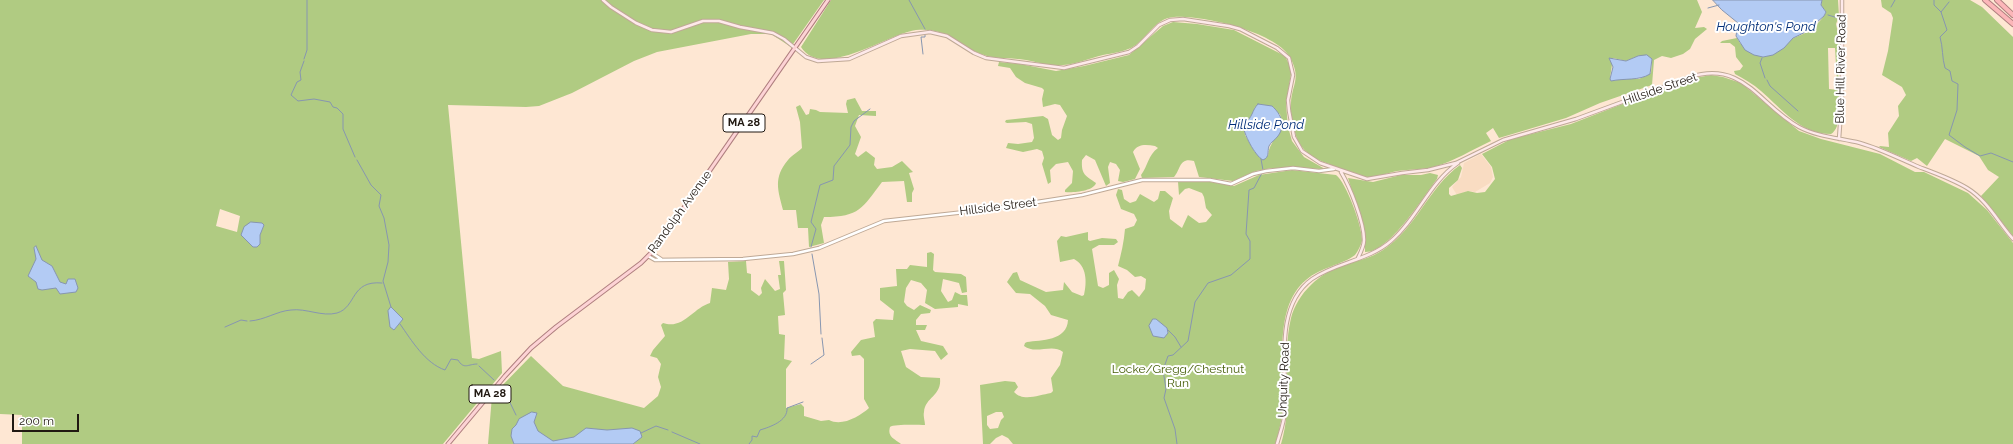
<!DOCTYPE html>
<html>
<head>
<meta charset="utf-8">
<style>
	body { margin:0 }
	#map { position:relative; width:2013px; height:444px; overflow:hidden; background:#fee7d3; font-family:Raleway,sans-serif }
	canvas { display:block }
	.scale { position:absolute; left:12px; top:414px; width:67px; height:18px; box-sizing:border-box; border:2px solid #211912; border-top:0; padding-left:5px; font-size:12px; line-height:14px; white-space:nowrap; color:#211912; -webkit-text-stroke:3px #fff; paint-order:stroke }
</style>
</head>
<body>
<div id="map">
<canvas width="2013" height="444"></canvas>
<div class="scale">200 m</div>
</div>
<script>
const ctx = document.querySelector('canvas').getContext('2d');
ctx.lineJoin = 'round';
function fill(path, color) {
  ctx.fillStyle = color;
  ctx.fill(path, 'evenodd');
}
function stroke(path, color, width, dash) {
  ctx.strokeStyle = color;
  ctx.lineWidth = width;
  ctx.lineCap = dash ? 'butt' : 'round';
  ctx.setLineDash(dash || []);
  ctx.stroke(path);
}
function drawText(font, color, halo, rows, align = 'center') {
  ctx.font = font + ' Raleway,sans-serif';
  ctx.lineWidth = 4;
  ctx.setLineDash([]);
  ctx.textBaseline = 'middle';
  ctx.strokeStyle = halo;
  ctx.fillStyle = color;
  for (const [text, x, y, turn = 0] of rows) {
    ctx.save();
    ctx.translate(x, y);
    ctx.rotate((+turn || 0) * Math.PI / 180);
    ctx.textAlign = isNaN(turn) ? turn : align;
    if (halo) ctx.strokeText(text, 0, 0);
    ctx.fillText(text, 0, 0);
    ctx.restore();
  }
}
fill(new Path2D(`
	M1481,154L1491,167L1493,177L1490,183L1475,192L1468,191L1457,195L1452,187L1461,177L1464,163Z`), '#f9dcc2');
fill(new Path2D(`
	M0,0H824L791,47L771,34H751L657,52L634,61L572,93L539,106L526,107L448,105L472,358L479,359L501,351L502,373L443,444H22V415L0,414ZM220,209L240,216L237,232L216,226Z
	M831,0H1697L1702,12L1695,28L1704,27L1707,29L1695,39L1690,49L1683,54L1671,58L1662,56L1654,60L1652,85L1600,103L1566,118L1499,138L1493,128L1486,133L1491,141C1472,150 1454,161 1434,167C1422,170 1409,169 1397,171C1388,173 1378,177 1369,177C1355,177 1341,169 1329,164C1314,159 1301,151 1296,136C1293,126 1290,113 1291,103C1292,84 1301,80 1291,59C1278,32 1202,15 1174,17C1154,18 1147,40 1131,48C1122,52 1113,53 1103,55C1090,58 1077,64 1063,65C1050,67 1038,62 1026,60C1012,57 995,60 981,54C956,44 947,27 916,30C889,33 822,81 801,47ZM1638,56L1652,59L1651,73L1639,79L1631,78L1615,80L1610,78L1613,58L1626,61Z
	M1822,0H1838L1839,16L1836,24L1839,38L1837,67L1839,80L1837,82L1835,48H1828L1829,89L1838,90C1840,101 1842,128 1831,134C1800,134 1782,109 1761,91C1753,84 1744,79 1735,74L1734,71L1740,70L1743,66L1736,57L1735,47L1730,43H1720L1722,41L1737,38L1740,43L1763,57C1778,53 1781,48 1792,39C1795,37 1798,36 1801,35C1809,32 1823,20 1826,12L1821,5Z
	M1881,0H1970L1982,7L2013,37V236L1981,196L1999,177L1988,170L1979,156L1945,139L1927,166L1917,158L1911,161L1879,147L1880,146L1889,147L1888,133L1899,116L1898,106L1906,95L1902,87L1882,75L1888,51L1893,18L1891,13L1882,7Z
	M1173,22L1197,24L1234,30L1285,56L1290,66L1291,74L1286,104L1288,127L1292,141L1304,157L1325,169L1272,168L1256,171L1233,181L1199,177L1194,161C1179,157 1181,169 1174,177L1142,178L1141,175C1148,166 1148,155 1158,148L1155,146C1147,145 1138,143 1133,152L1140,169L1135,179L1123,182L1118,181L1120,170L1116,164L1110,162L1108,167L1110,183L1106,186L1095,160L1086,155L1082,160C1081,175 1086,176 1096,183C1094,191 1073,193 1065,192V190L1072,183L1073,171L1068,162L1056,164L1050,170L1051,182L1048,184L1042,164L1044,158L1042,151L1037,149L1023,152L1006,148L1008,143L1018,144L1032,142L1034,138L1032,124L1026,122L1007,123L1005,122L1006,120L1043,116L1048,119L1052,135L1058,140L1061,138L1062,130L1067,116L1060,105L1055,104L1043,107L1042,99L1044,90L1042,88L1025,83L1016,77L1010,68L998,66L999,62L1020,64L1056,71L1084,66L1129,55L1163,26ZM1255,107L1280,114C1285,135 1270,137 1268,156L1255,152L1245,135L1244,124L1252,117Z
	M1711,75L1723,77L1741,83L1799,131L1821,139L1880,154L1915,172H1924L1968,193L1987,210L2013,243V444H1281C1294,403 1281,360 1291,318C1298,293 1319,273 1344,265C1357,261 1371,258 1383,250C1416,229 1428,188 1460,165L1462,168L1458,180L1449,188V194L1451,196L1468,191L1477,193L1485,192L1495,179L1492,167L1482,154L1511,139L1571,124L1661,89L1695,78Z
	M855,98L862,111H876V116L859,115L855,126L861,137L855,154L858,157L866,151L875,158L874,165L877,169L892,167L902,161L913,172L909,173L914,189L912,193V202H907L904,181L882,182C862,208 860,217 824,217L821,225L824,243L809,247L808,228H798L796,210H783C778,190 773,178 788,160C791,156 798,152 802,148L800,122L796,107L800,105L806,115L809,114L810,109L816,110L820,112L848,113L846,104L847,100Z
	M1292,170L1336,175C1346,182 1363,228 1362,241C1361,245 1358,251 1355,255C1342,265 1321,267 1306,280C1271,309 1286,374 1282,414C1281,424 1278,434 1276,444H1013L1008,438L1002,435L996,438L990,444H983L980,385L1005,381L1015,382L1018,387L1014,392C1023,402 1039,395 1051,393L1053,391L1051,378L1060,365L1063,352C1052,343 1036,355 1024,346L1025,343L1027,342C1041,340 1067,341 1068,320L1051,315L1045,306L1030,294L1016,293L1007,282L1013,273L1017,272L1020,280L1046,292L1063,290L1064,282L1072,292L1082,296L1084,295C1087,282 1087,266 1074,259L1060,262L1057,241L1061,236L1066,237L1088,232V240L1090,241L1102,238L1116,239L1118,242L1114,245H1099L1092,249L1098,286L1103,288L1109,285V273L1114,270L1119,279L1117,285L1118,298L1123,299L1128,292L1132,290L1139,297L1145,289L1146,279L1141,276L1135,277L1127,270L1118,266C1121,254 1124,242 1125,229L1134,226L1137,220L1134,214L1121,209L1116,195L1118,189L1122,190L1124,199L1130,203L1136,201L1140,194L1154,202L1158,199L1160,191H1165L1173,198L1169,211L1170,219L1182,228L1188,215L1199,223L1206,222L1212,215L1206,208L1204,197L1202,193L1189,188L1185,189L1179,195L1178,182H1211L1234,186L1259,175ZM996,412H1002L1004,417L1001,420L998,428L990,429L987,425V416Z
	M1430,173L1438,175L1437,179C1423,197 1389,253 1365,252V233L1348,178L1373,182L1401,175H1421Z
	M931,252L934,254L933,270L935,272L961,274L966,277L967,292L962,293L959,283L943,279L941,291L948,302L952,300L955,292L961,295H967L968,306L958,304V307L935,309L925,303L927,290L921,283L911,280L906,288L904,302L907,306L914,310L920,305L931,310L930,313L921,314L916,320V325H927L925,330H916L921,341L943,346L948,354L941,360L935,351L910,349L901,351L906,367L921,377L940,378C942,396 925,397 924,412C923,416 925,421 925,425C918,425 894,424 890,427C887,437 895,439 901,444H488L492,396L531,356L563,386L644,408L658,396L661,387L658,377L661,364L657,358L650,356L653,350L665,336L661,325L663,323C683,330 693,308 710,303L712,288L726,290L729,279L728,262L746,261L747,273L751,274V290L759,296L762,293L761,288L765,279L775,291L780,289L778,275H781L779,261H784L786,290L783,293L785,315L778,316L779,334L785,335L784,359L792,361L786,369V408L801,404L804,407V416L821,421L829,420C842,427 860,416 869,408L864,399V359L860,355L852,356L851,352L861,340L875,337L873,322L876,319L893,320L894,311L880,300V288L897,286L896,269H907L910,265L927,267V253Z`), '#b0cb82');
const water = new Path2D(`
	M1713,0H1822L1821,5L1826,12L1824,16L1816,23L1812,29L1793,38L1784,48L1773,55L1763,57L1754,55L1745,50L1736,36L1738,23L1722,10Z
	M1647,55L1652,59L1650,74C1639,81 1624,78 1611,81L1610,79L1613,67L1609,58L1626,61L1638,56Z
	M1258,104L1272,106C1281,114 1286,125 1278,136C1275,140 1271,142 1269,146C1267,152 1270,157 1263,160C1255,156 1243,133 1243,124C1254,117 1251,111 1258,104Z
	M251,222L262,223L264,225L260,235V244L257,247H253L241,235L244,227Z
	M36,246L42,260L52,266L60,282L66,284L68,279H75L78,288L76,292L60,294L56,288L42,290L38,289L36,282L28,276L36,259L34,248Z
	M391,307L403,319L394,330L390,327L388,311Z
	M1153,319H1156L1167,328L1168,333L1164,338L1153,336L1149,326Z
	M532,412L537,413L534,422L538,431L553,441L574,437L586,428L607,430L632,428L640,431L642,437L633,444H514L511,436L512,429L516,425L519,419Z`);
fill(water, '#b3cbf4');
stroke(water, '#8796b0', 1);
stroke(new Path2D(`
	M909,0L925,29
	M1934,0V5L1941,12
	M1949,2L1941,12L1947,30L1940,37C1943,47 1942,58 1945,68L1950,71L1952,81L1958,84L1957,110L1949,135L1965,147L1980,156L1991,153L2013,162
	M1891,7L1895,0
	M1708,8L1719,5
	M1828,15L1838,18
	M923,54L921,37H925V35
	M1762,58L1760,63L1765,78
	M304,59L307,50V0
	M304,61L300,72L301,80L297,82L291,95L298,101L314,99L330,102L333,107L337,108L343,114V129L355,157
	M1767,80L1770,86L1798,111
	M1261,159L1263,170
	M357,160L371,185L381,195L379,206L384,218L389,245L388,262L383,281L391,307
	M811,247L816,229L811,222L820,185L833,180L834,166L850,145L851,127L854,121L870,109
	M812,254L819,294L821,334
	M250,321C265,320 277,311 291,310C306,308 322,317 337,313C357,307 350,280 382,283
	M400,324C412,341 425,363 445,370L451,359L458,360C464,370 468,364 477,364
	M225,327L241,320L247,321
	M1168,330L1175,337L1181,347
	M811,364L824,355L822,338
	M479,366L494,380
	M502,386L516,415
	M672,432L700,444
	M641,433L656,426L668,430
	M749,444L752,440V436L757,437L760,430C770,427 788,421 787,408L803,402
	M1177,444L1175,429L1164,398L1166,389L1163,370L1168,356L1173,355L1188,341L1195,302L1208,283L1231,275L1250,259V241L1246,234L1249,190L1254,188L1262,173`), '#8796b0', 1);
const tertiary = new Path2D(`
	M652,253L661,259
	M648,256L655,260L743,259L793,254L819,248L884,221L992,209L1082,195L1142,180H1210L1231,184L1253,174L1266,171L1293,168L1319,171L1334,169`);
const secondary = new Path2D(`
	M603,0L611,7L636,23L652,30L671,32L703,21H719L740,27L773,33L784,39L806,57L818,61L849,59L901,36L930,32L947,36L974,53L986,58L1064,68L1129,52L1138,46L1159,25L1170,20L1183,19L1229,26L1240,29L1277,48L1289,58L1293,75L1288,100L1289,111L1294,137L1302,151L1320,163L1367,179L1402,173L1428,170L1456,163L1503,140L1576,119L1690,77C1744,60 1759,105 1799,127C1818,137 1840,138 1860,143C1881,149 1900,159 1919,167C1935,173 1952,179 1967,188C1987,200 1998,222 2013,239
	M1839,139L1842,97V0
	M1341,172C1350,187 1364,222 1364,240C1364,246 1361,252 1358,258
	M1277,444C1280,433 1284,423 1285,411C1287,371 1273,307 1312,279C1336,262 1368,261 1391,241C1417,219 1429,183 1458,163`);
const primary = new Path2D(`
	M448,444L505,376L531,348L556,327L641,263L656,248L828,0`);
const motorway = new Path2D(`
	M1985,0L2013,24
	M1997,0L2013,15`);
stroke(tertiary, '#bfa996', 4.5);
stroke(secondary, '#bfa996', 4.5);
stroke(primary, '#af7f7f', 5);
stroke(motorway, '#af7f7f', 6);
stroke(tertiary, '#fff', 2.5);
stroke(secondary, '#fee9ea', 2.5);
stroke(primary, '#fdd3d5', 3);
stroke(motorway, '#fcb6b9', 4);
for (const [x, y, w] of [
	[744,123,42],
	[490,394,42]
]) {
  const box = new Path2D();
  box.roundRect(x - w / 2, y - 9, w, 18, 3);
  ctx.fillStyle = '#fff';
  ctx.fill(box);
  stroke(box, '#211912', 1);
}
drawText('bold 11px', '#211912', null, [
	["MA 28",744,123],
	["MA 28",490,394]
]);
drawText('12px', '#211912', '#fff', [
	["Blue Hill River Road",1841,69,-89],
	["Hillside Street",1660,89,-19],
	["Hillside Street",998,207,-7],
	["Randolph Avenue",680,212,-54],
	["Unquity Road",1284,380,-88]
]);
drawText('12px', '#475f0a', '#fff', [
	["Locke/Gregg/Chestnut",1178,369],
	["Run",1178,383]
]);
drawText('italic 13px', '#012d77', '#fff', [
	["Houghton's Pond",1766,27],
	["Hillside Pond",1266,125]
]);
</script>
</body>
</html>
